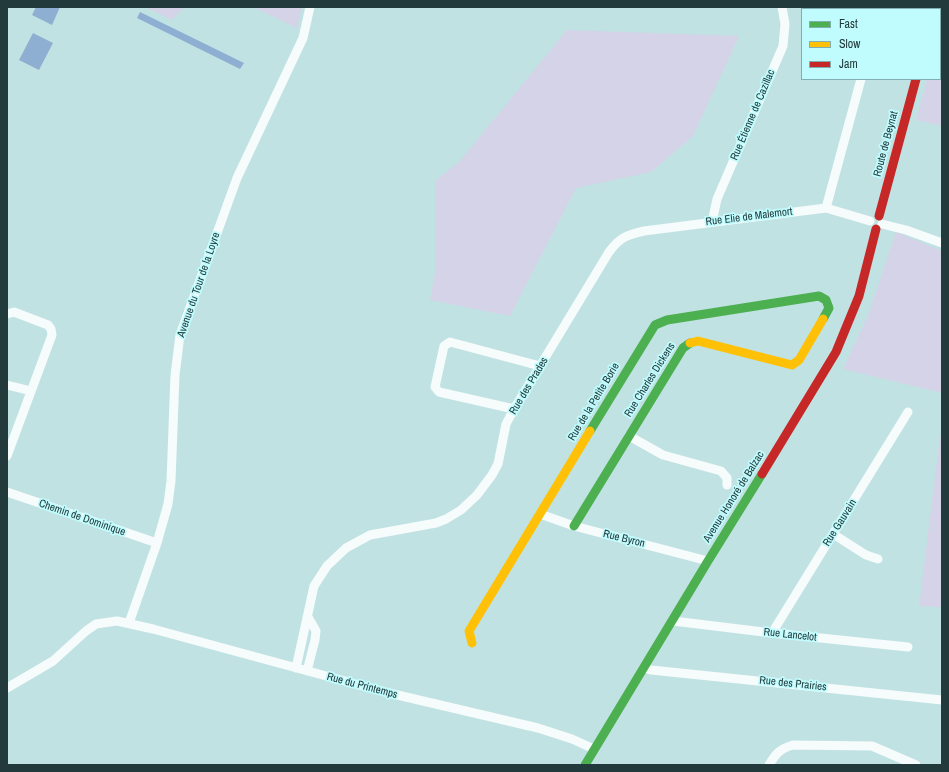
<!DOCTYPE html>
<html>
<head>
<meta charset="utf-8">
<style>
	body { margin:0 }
	#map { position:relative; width:949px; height:772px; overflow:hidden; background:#c1e2e3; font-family:"Archivo Narrow",sans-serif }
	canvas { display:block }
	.frame { position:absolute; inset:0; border:8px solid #223a3b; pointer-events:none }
	.legend { position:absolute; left:801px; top:8px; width:140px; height:72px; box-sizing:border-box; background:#c0fcfe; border:1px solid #81aeb0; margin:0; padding:5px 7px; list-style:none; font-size:12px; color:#223a3b }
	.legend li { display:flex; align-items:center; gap:8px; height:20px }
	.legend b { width:20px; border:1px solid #81aeb0 }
</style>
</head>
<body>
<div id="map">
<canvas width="949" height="772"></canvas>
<div class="frame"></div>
<ul class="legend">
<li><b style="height:5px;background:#4caf50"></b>Fast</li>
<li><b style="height:5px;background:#ffc107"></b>Slow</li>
<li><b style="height:5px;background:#c62828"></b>Jam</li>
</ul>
</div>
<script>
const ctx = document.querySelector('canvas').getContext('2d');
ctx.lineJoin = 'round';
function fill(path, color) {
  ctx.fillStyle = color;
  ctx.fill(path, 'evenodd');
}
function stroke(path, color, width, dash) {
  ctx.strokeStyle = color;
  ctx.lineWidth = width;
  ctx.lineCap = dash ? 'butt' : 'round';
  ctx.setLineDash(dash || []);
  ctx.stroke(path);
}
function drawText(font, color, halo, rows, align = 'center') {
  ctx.font = font + ' "Archivo Narrow",sans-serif';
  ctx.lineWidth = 3.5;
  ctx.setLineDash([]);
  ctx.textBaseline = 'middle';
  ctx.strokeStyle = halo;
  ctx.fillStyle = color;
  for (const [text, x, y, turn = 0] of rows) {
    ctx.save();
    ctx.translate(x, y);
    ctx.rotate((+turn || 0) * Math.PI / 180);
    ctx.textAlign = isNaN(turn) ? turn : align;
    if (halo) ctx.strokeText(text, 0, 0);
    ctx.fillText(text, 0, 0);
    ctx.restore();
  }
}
fill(new Path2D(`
	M145,7H184L172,20Z
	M253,7H302L297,28Z
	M942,23V126L916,120L927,79H940V30Z
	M567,30L739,36L693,136L651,172L576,188L510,316L430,300L435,273V181L459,162Z
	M896,232L942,251V393L843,369L867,318Z
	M940,436L942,437V607L919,606Z`), '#d4d3e7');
fill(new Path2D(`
	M36,7H60L52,25L32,15Z
	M140,12L244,63L240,69L137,18Z
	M33,33L53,43L39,70L19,60Z`), '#8eafd1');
stroke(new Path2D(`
	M880,9L881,7
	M826,208L861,79
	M712,222L717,199L783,46L785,24L782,7
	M882,224L906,230L942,243
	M7,314L14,312L48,325L51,329L52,335L7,456
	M7,385L31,391
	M514,409L439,392L435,387L444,346L450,342L540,366
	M629,436L663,455L721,471L727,478V485
	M7,492L157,543
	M540,514L574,526L708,561
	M833,534L866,555L878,559
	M673,621L772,633L908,647
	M129,623L157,543L168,504L171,481L175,375L180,335L237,178L303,38L310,7
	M772,633L908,412
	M296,668L314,586L327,566L346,548L370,535L436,523L446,519L461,510L477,495L492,475L498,464L506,424L514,409L609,252C620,237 627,235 644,231L826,208L870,221
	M645,668L651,670L942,700
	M307,671L315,640L316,631L308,617
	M7,688L53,661L86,631L96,624L117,621L153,629L389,693L538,728L572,739L594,749
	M769,765C776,753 780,749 793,745L872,746L916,765`), '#f6fbfb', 9);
stroke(new Path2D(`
	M590,431L655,325L667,320L819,296L826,300L829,308L823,319
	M574,526L683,348L690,343
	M585,765L708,561L762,474`), '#4caf50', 9);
stroke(new Path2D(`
	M935,9L936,7
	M690,343L698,341L792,365L799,360L823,319
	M472,643L469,631L590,431`), '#ffc107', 9);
stroke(new Path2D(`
	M879,216L916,79
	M762,474L836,352L859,296L876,229`), '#c62828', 9);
drawText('11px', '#223a3b', '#c0fcfe', [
	["Rue Étienne de Cazillac",753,115,-67],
	["Route de Beynat",886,144,-75],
	["Rue Elie de Malemort",749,217,-7],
	["Avenue du Tour de la Loyre",199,285,-71],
	["Rue Charles Dickens",650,380,-58],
	["Rue des Prades",529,386,-59],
	["Rue de la Petite Borie",594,402,-59],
	["Avenue Honoré de Balzac",734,497,-58],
	["Chemin de Dominique",82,518,19],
	["Rue Gauvain",840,523,-58],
	["Rue Byron",624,539,14],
	["Rue Lancelot",790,635,6],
	["Rue des Prairies",793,684,6],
	["Rue du Printemps",362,686,15]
]);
</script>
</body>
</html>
